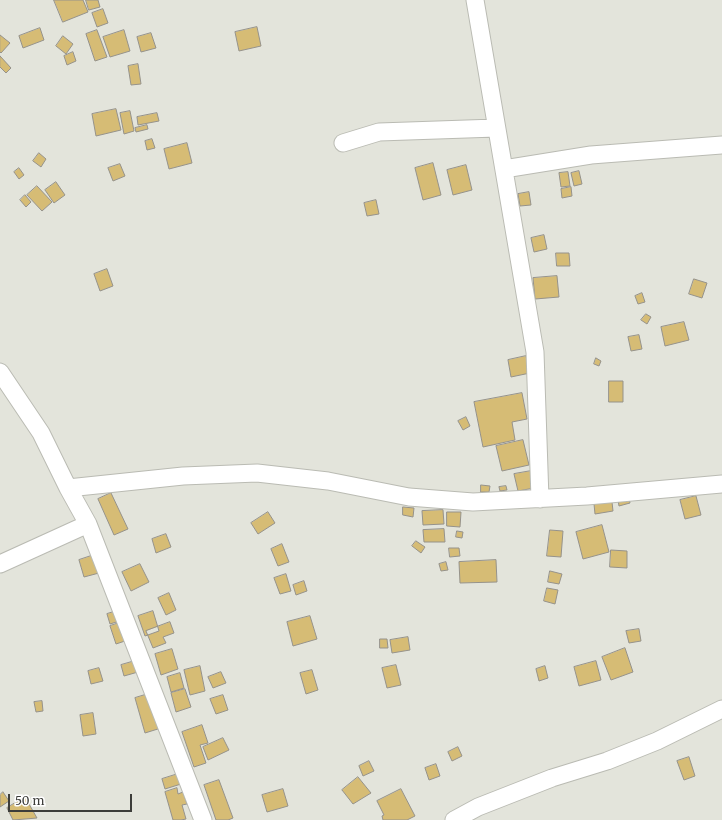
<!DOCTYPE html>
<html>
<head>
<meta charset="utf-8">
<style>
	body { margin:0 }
	#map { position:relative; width:722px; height:820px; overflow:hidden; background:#e3e4db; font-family:Merriweather,serif }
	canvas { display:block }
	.scale { position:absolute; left:8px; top:794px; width:124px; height:18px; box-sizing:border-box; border:2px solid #3d3d3a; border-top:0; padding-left:5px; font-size:12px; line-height:14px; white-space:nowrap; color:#3d3d3a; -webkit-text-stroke:3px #fff; paint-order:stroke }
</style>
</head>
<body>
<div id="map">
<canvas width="722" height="820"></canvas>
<div class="scale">50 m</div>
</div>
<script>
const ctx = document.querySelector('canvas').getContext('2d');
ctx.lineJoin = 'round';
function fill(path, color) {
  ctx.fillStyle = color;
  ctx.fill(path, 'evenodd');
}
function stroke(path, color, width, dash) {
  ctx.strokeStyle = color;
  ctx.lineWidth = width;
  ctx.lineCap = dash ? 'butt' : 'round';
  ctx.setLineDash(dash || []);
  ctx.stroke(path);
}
const building = new Path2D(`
	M54,0H83L88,12L63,22Z
	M86,0H98L100,7L89,10Z
	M103,9L108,23L97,27L92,13Z
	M257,27L261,46L239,51L235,32Z
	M40,28L44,40L23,48L19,36Z
	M97,30L107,57L95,61L86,34Z
	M124,30L130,51L110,57L103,37Z
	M151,33L156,48L141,52L137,37Z
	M0,35L10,43L1,53L0,52Z
	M63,36L73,44L66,54L56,46Z
	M73,52L76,61L67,65L64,56Z
	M0,56L11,68L6,73L0,67Z
	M138,64L141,84L131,85L128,66Z
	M116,109L121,130L96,136L92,114Z
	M130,111L134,131L124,134L120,113Z
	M157,113L159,121L138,125L137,117Z
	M147,125L148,129L136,132L135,128Z
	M152,139L155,148L147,150L145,141Z
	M187,143L192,163L169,169L164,149Z
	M39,153L46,159L41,167L33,161Z
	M433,163L441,195L423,200L415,168Z
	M120,164L125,176L113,181L108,168Z
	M466,165L472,190L453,195L447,170Z
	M19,168L24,175L19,179L14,172Z
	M579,171L582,184L574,186L571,173Z
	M568,172L570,186L561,187L559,173Z
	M56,182L65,195L54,203L45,190Z
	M37,186L52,202L42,211L27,195Z
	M571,187L572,196L562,198L561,189Z
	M529,192L531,205L520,206L518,194Z
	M25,195L31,202L26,207L20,200Z
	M376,200L379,214L367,216L364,203Z
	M544,235L547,249L534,252L531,238Z
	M556,253H569L570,266H557Z
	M107,269L113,286L100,291L94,274Z
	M557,276L559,297L535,299L533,278Z
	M694,279L707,283L702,298L689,294Z
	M642,293L645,302L638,304L635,296Z
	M646,314L651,317L647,324L641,320Z
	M684,322L689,340L665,346L661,327Z
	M639,335L642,349L631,351L628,337Z
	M526,356L530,373L511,377L508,360Z
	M596,358L601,361L599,366L594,364Z
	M609,381H623V402H609Z
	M522,393L527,419L512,422L515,440L483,447L474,402Z
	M466,417L470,426L463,430L458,421Z
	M523,440L529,465L502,471L496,446Z
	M531,471L534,488L518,491L514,474Z
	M481,485L490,486L489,492H481Z
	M506,486L507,490L500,491L499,487Z
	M111,493L128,529L114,535L98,499Z
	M696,496L701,515L685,519L680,500Z
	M629,498L630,503L619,506L618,500Z
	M612,502L613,511L595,514L594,504Z
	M403,507L414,508L413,517L403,515Z
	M443,510L444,524L423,525L422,511Z
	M268,512L275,523L258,534L251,523Z
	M447,512H461L460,527L447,526Z
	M602,525L609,552L583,559L576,532Z
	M444,529L445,542H424L423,530Z
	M550,530L563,531L561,557L547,556Z
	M457,531L463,532L462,538L456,537Z
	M166,534L171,547L156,553L152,539Z
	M416,541L425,547L421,553L412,546Z
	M282,544L289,562L278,566L271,549Z
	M449,548H459L460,556L450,557Z
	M611,550L627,551V568L610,567Z
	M94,555L99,573L84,577L79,560Z
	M496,560L497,582L460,583L459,562Z
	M446,562L448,570L441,571L439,564Z
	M140,564L149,582L131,591L122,572Z
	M550,571L562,574L559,584L548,582Z
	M286,574L291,591L280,594L274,578Z
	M304,581L307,591L296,595L293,585Z
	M547,588L558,590L555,604L544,601Z
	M169,593L176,610L166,615L158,598Z
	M120,610L123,620L110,624L107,614Z
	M153,611L159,631L145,636L138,616Z
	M310,616L317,639L293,646L287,622Z
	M122,622L128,640L116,644L110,626Z
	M170,622L174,633L163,637L166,643L153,648L146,631Z
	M639,629L641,641L629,643L626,631Z
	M408,637L410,650L392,653L390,640Z
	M380,639H387L388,648H380Z
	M625,648L633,672L611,680L602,657Z
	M172,649L178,669L161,675L155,654Z
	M135,661L138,672L124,676L121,665Z
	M596,661L601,680L579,686L574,667Z
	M396,665L401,685L387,688L382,668Z
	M200,666L205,691L190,695L184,670Z
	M545,666L548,678L539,681L536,669Z
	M99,668L103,681L91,684L88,671Z
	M312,670L318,690L306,694L300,673Z
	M221,672L226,683L213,688L208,677Z
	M180,673L184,688L171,692L167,677Z
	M185,689L191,707L176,712L171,693Z
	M145,695L147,700L153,698L161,728L145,733L135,698Z
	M223,695L228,710L216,714L210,699Z
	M42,701L43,711L36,712L34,702Z
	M93,713L96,734L83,736L80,715Z
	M202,725L208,743L200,745L206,763L194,767L182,732Z
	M223,738L229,750L208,760L203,747Z
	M458,747L462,756L452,761L448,752Z
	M689,757L695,776L684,780L677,761Z
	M369,761L374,771L363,776L359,766Z
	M436,764L440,776L429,780L425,768Z
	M178,774L181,784L165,789L162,779Z
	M358,777L371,793L353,804L342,790Z
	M219,780L233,818L228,820H216L204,785Z
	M177,788L178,794L183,792L187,804L182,805L186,819L181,820H173L165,792Z
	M283,789L288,806L267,812L262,795Z
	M401,789L415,816L407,820H383L382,816L384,815L377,801Z
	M3,792L9,801L0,807V795Z
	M25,797L37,818L13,820L7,808Z`);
fill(building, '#d6bc75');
stroke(building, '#95928b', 1);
const street = new Path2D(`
	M475,0L535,352L540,499
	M343,143L379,132L496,128
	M504,169L591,155L722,145
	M0,372L41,433L68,488L183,476L257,473L328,481L409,497L473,502L587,496L722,484
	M68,488L88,524L203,820
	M0,564L88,524
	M454,820L478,807L552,778L607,761L657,741L722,709`);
stroke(street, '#babbb3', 19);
stroke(street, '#fff', 17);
</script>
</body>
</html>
